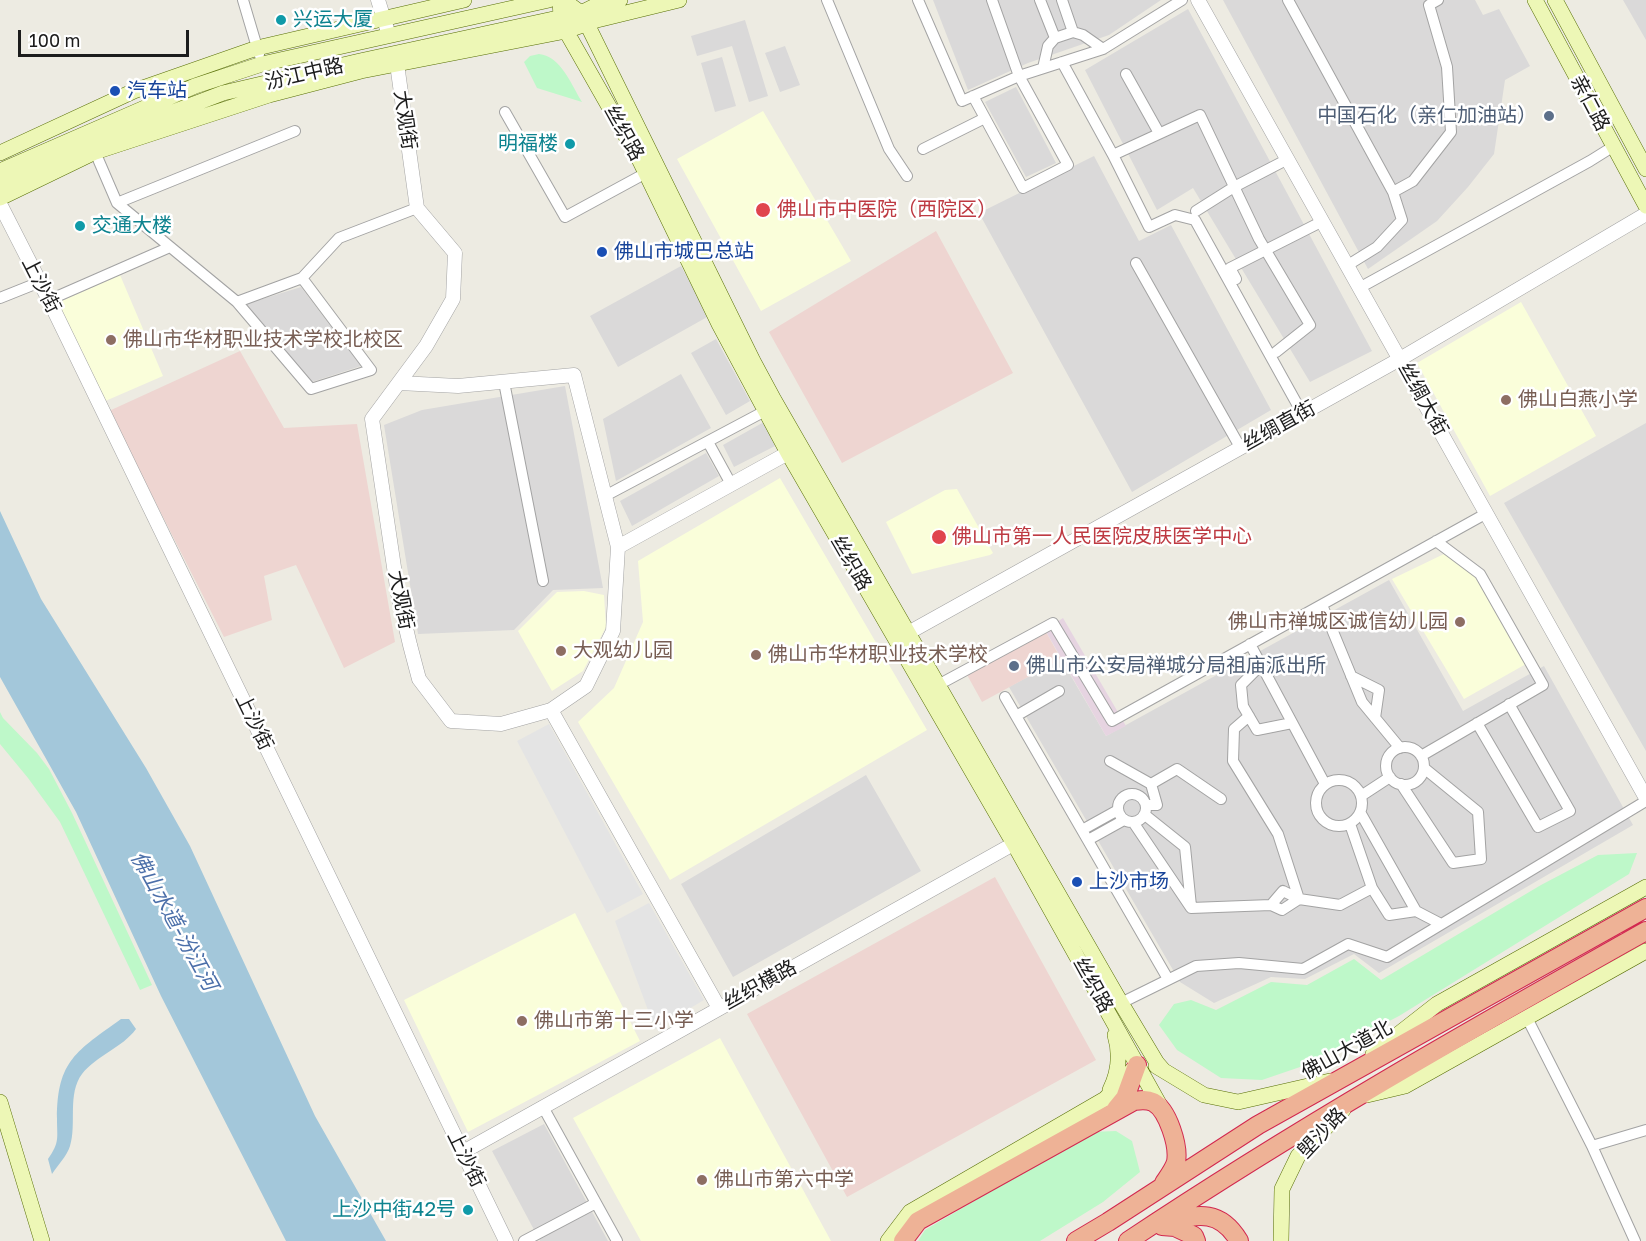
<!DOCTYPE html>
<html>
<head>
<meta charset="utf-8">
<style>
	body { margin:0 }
	#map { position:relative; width:1646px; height:1241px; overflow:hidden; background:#edebe2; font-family:"Golos Text",sans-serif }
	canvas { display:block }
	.scale { position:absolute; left:18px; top:30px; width:171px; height:27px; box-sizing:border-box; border:3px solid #1c1c1c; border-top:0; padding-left:8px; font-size:18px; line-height:21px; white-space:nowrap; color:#1c1c1c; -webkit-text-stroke:4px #fff; paint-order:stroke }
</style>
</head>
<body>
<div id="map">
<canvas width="1646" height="1241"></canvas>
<div class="scale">100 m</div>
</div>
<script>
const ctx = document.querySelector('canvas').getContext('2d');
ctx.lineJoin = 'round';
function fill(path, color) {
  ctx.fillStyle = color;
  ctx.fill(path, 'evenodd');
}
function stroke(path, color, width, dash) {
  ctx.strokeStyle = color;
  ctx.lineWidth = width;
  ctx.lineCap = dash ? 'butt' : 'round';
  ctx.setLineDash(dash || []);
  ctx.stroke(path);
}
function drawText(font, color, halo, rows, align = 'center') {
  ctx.font = font + ' "Golos Text","Noto Sans SC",sans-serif';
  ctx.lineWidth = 5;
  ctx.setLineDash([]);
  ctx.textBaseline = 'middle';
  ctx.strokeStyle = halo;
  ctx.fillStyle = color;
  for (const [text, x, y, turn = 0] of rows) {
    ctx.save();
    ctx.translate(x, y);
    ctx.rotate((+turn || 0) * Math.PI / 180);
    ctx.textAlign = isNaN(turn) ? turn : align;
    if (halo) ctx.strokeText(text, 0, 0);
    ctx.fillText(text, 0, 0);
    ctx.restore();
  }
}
fill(new Path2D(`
	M933,0H1161L1109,35L1028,63L968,90Z
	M1223,0H1475L1483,15L1499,9L1530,66L1505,80L1494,154L1468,187L1437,221L1368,269Z
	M1623,0H1646V40Z
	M1188,9L1372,351L1310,382L1193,188L1157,210L1085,70Z
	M745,20L768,96L749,102L732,46L697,56L691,36Z
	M785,46L800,85L780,92L765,53Z
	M722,57L736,106L715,112L701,63Z
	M1016,87L1056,163L1026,177L985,102Z
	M1094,156L1139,241L1171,225L1271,410L1132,492L979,213Z
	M681,266L709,316L618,367L590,316Z
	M301,287L361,366L312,382L246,304Z
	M716,339L750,401L726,415L691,353Z
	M681,374L711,428L616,481L603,419Z
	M565,386L603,588L553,590L514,630L418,634L384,425L422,410Z
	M764,422L775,446L734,467L723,445Z
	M1646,423V751L1504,503Z
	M706,453L719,476L632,526L620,501Z
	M1389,580L1463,711L1544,666L1633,825L1379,973L1354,954L1305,979L1271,977L1214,1003L1180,982L1009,687L1061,659L1106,736Z
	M866,775L921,871L733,977L681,884Z
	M544,1124L608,1241H540L492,1151Z`), '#dad9d9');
fill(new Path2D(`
	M936,231L1013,373L842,463L769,332Z
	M240,351L284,428L357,424L395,642L344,668L296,565L264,576L272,620L224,637L109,411Z
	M1045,630L1061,659L982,702L966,673Z
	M995,877L1096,1060L847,1197L747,1014Z`), '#eed5d1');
fill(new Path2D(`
	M1063,618L1126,726L1106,736L1045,630Z`), '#e6d4e1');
fill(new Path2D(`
	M763,111L851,261L761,311L677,159Z
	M120,275L163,376L103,402L57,303Z
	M1521,302L1596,436L1490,496L1417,363Z
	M780,478L927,730L670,880L578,722L614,688L643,622L638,561Z
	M957,489L993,553L990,555L912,574L886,522L945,490Z
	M1444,554L1477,576L1526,664L1464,699L1392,579Z
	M584,591L604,595L606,627L583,671L552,691L518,631L557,592Z
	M575,913L640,1041L468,1132L404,1000Z
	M720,1038L831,1241H641L573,1118Z`), '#fafeda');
fill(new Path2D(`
	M539,54C561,56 572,86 582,102L537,88L524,62L530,56Z
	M0,712L3,718L37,753L49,769L72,813L152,985L140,990L60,822L28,778L0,744Z
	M1637,853L1629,874L1399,1016L1300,1067L1262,1080L1221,1078L1177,1050L1159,1025L1174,1004L1191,1000L1216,1010L1271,982L1307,985L1354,959L1381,980L1541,885L1598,855Z
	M1116,1131L1132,1141L1140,1172L1103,1202L1040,1241H918L925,1230L1091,1132Z`), '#bef8c9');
fill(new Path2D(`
	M549,724L643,894L607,913L517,741Z
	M649,903L704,1000L655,1029L615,921Z`), '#e4e4e4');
fill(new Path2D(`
	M0,511L41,599L146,768L190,846L315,1116L386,1241H286L161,996L76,812L0,677Z
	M121,1019H129L136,1029C122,1048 97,1055 82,1074C67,1094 77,1124 70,1146C67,1156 57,1166 52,1174L48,1159C60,1142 57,1138 57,1119C57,1060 77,1051 121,1019Z`), '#a3c7da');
const minor = new Path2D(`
	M243,0L259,54
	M827,0L889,149L907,176
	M918,0L962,101L1019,76L1103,49L1182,0
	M1040,0L1055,38
	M1062,0L1073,32
	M1288,0L1393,192
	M1062,62L1113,155L1149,227L1175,215L1195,220L1302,413
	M1043,68L1048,46L1055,38L1073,32L1083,35L1103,49
	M1126,74L1159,133
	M973,96L1023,188L1068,165L1019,76L992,0
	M505,112L565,217L646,173
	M923,149L985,118
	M95,152L117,203L237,302L311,389L371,370L302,278L237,302
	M1113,155L1200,115L1259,239L1310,325L1276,352
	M117,203L295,131
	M1196,211L1234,187L1288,159
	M1136,263L1240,447
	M1348,265L1377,247L1402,220L1393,192L1413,181L1451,132L1447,67L1429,5L1438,0
	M302,278L339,238L417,208
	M1236,279L1230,268L1323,221
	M1361,287L1590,161L1614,146
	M0,298L40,282
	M49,300L170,247
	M504,382L543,581
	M708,442L731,484
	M605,496L765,411
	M1322,605L1362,702L1400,748
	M1250,644L1325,784
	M1261,665L1241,685L1243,706L1257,730L1292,723
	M1351,676L1379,690L1375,718
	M938,685L1053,623L1112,721L1487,513
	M1005,697L1168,979
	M1016,716L1059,691
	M1249,716L1234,729L1233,761L1278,834L1299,899
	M1477,723L1538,827L1570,811L1509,704
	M1386 766a19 19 0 1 1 38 0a19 19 0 1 1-38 0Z
	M1421,756L1543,685L1480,574L1436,541
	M1110,761L1151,784L1157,805H1146
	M1316 803a23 23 0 1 1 46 0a23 23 0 1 1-46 0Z
	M1151,784L1177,769L1221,799
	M1401,784L1453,863L1481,859L1478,812L1424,768
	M1118 808a14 14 0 1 1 28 0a14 14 0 1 1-28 0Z
	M1361,796L1390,777
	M1360,812L1416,911L1441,924
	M1145,815L1185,847L1191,906
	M1133,822L1191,908L1271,905L1283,891L1299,899
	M1082,830L1118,810
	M1088,840L1124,820
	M1372,888L1389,915L1416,911
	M1271,905L1282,910L1299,899L1340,905L1372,888L1350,824
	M1121,1003L1196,966L1239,963L1303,969L1348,944L1387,957L1646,801
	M1527,1018L1592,1146L1646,1130
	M543,1107L617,1241
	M1592,1146L1635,1241
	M524,1241L596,1203`);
const tertiary = new Path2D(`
	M378,0L387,29
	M1198,0L1646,798
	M397,64L417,208L455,253L453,299L426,346L372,419L398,594L410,645L419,679L451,721L501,724L551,710L719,1008
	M0,204L49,300L506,1241
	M399,383L458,386L574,375L618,547L613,631L586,686L551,710
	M618,547L788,453
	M908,633L1400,359L1646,214
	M463,1152L1024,838`);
const secondary = new Path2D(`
	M560,0L561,17L566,31L640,161L719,324L788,453L1014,844L1163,1111
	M563,0L581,13L587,24L753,361L774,400L1121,1003L1157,1063L1163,1070
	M1535,0L1646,206
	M1555,0L1646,169
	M0,153L134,91L257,48L464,0
	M0,171L195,86L262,64L549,0
	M0,186L94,142L223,93L360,61L581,13L593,7L620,0
	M0,198L95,152L269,95L361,71L566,31L597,20L679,0
	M1373,1054L1437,1004L1646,887
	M1156,1066L1204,1095L1238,1102L1330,1081
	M1110,1090C1119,1072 1121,1055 1115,1035
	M1367,1095L1405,1086L1646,951
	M0,1102L42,1241
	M888,1241L910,1212L1105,1099L1134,1068
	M1281,1241L1282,1189L1298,1156L1343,1110`);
const trunk = new Path2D(`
	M1116,1109L1125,1098L1137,1065
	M1162,1223C1194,1216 1218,1206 1239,1241
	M1162,1226L1175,1227L1194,1236L1196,1241
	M903,1241L918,1221L1134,1101C1141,1100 1146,1099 1153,1102C1168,1110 1179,1146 1176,1162C1174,1169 1168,1177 1164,1183
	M1076,1241L1108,1222L1258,1125L1646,908
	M1128,1241C1296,1129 1470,1030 1646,931`);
stroke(minor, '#a3a3a3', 12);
stroke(tertiary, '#a3a3a3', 15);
stroke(secondary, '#586f07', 16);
stroke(trunk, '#d2284f', 20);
stroke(minor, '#fff', 10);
stroke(tertiary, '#fff', 14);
stroke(secondary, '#edf7b6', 15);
stroke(trunk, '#eeb296', 18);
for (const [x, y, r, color] of [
	[281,20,6,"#0f9aa8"],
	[115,91,6,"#1a4fb4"],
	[1549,116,6,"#5c6f8a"],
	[570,144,6,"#0f9aa8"],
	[763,210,8,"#e0444e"],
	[80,226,6,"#0f9aa8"],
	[602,252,6,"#1a4fb4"],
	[111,340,6,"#8d6e63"],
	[1506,400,6,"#8d6e63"],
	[939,537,8,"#e0444e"],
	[1460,622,6,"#8d6e63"],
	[561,651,6,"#8d6e63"],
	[756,655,6,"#8d6e63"],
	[1014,666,6,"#5c6f8a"],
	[1077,882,6,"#1a4fb4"],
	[522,1021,6,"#8d6e63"],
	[702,1180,6,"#8d6e63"],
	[468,1210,6,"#0f9aa8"]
]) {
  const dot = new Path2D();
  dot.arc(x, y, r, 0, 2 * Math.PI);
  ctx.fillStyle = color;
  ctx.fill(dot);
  stroke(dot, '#fff', 2);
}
drawText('20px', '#0d838f', '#fff', [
	["兴运大厦",293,20],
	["明福楼",558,144,"right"],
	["交通大楼",92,226],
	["上沙中街42号",456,1210,"right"]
], 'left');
drawText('20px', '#1c1c1c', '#fff', [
	["汾江中路",304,74,-13],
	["亲仁路",1590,103,62],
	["大观街",405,120,82],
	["丝织路",624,133,61],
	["上沙街",41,285,63],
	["丝绸大街",1423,399,61],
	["丝绸直街",1279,426,-29],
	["丝织路",851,563,60],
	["大观街",401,600,79],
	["上沙街",254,722,64],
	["丝织横路",760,985,-29],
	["丝织路",1093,985,61],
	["佛山大道北",1347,1050,-29],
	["塱沙路",1322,1133,-47],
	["上沙街",466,1159,64]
]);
drawText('20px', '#164399', '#fff', [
	["汽车站",127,91],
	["佛山市城巴总站",614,252],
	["上沙市场",1089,882]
], 'left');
drawText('20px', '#4e5e75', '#fff', [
	["中国石化（亲仁加油站）",1537,116],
	["佛山市公安局禅城分局祖庙派出所",1026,666,"left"]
], 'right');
drawText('20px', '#be3a42', '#fff', [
	["佛山市中医院（西院区）",777,210],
	["佛山市第一人民医院皮肤医学中心",952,537]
], 'left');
drawText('20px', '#785e54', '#fff', [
	["佛山市华材职业技术学校北校区",123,340],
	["佛山白燕小学",1518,400],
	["佛山市禅城区诚信幼儿园",1448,622,"right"],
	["大观幼儿园",573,651],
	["佛山市华材职业技术学校",768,655],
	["佛山市第十三小学",534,1021],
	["佛山市第六中学",714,1180]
], 'left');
drawText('italic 21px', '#4b6fa9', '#fff', [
	["佛山水道-汾江河",174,921,61]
]);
</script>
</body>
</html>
